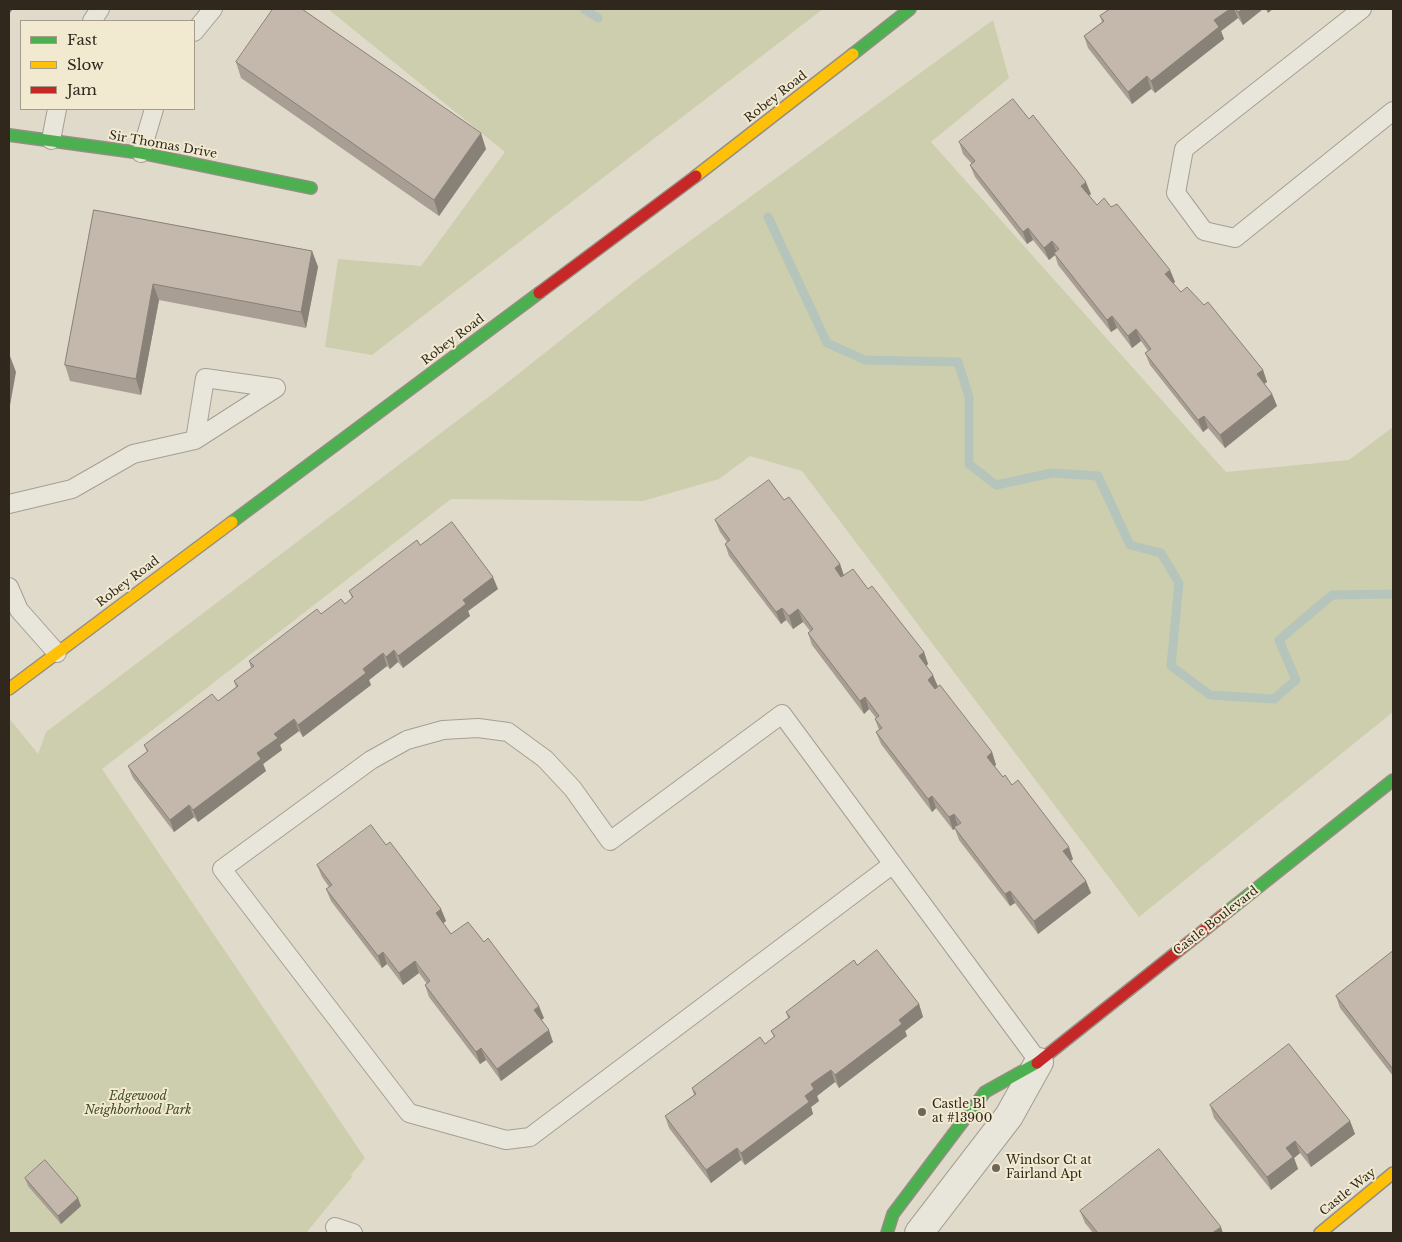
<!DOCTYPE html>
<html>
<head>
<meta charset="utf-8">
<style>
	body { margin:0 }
	#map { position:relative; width:1402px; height:1242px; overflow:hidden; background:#e0daca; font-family:"Libre Baskerville",serif }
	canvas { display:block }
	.frame { position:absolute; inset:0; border:10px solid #31281d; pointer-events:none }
	.legend { position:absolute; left:20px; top:20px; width:175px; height:90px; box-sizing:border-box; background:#f1e9d0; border:1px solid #a49c88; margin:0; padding:6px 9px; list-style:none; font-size:15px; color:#31281d }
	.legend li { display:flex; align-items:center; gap:10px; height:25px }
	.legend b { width:25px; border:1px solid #a49c88 }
</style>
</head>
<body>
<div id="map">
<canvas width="1402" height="1242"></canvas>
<div class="frame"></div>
<ul class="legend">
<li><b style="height:6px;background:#4caf50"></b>Fast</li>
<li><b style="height:6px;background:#ffc107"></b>Slow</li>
<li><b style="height:6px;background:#c62828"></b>Jam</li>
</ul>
</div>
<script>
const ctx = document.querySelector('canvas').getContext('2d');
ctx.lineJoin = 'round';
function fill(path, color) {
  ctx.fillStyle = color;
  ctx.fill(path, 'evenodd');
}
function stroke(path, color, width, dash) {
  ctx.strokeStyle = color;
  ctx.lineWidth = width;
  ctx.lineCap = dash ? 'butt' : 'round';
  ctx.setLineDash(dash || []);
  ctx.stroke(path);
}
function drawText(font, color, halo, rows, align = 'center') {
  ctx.font = font + ' "Libre Baskerville",serif';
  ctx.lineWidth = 4;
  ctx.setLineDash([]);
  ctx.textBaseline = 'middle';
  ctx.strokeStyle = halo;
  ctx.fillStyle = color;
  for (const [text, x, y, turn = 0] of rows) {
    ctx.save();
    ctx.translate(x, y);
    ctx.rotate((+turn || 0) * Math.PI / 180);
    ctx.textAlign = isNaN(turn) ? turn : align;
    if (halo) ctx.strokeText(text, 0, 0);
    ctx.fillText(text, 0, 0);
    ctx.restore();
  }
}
fill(new Path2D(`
	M328,9H823L372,355L325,347L338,259L421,266L505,152Z
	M993,20L1009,78L931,142L1226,472L1349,460L1393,427V712L1139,917L802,471L750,456L719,479L643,501L451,499L102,769L365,1158L351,1175L352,1177L306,1233H9V718L38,754L46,732L503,386L643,275Z`), '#cdcead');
stroke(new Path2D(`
	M584,9L598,18
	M768,217L827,343L865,360L958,362L969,397V464L996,485L1052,473L1098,476L1130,545L1161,553L1179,583L1171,666L1210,695L1274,699L1296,680L1279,640L1332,595L1393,594`), '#b5c5bb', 9);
const lane = new Path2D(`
	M1362,9L1184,149L1176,193L1204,231L1235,238L1393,111
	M92,21L100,9
	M194,32L213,9
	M51,140L57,109
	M141,153L154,109
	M9,504L72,489L133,454L195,440L276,388L205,378L195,440
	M9,587L19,610L57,653
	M893,864L530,1137L506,1140L409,1113L222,869L371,760L407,740L443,730L478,728L508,732L545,759L573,789L610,841L782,714L1039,1062
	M335,1227L353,1233`);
const street = new Path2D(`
	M919,1233L1009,1116L1039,1062`);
const fast = new Path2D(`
	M853,54L910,9
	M9,135L141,153L311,188
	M232,522L539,293
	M1227,912L1393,780
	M887,1233L893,1214L985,1092L1037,1063`);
const slow = new Path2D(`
	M696,176L853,54
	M9,689L232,522
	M1320,1233L1393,1173`);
const jam = new Path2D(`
	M539,293L696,176
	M1037,1063L1227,912`);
stroke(lane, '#a59f93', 20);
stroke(street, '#a59f93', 30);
stroke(fast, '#948e84', 14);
stroke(slow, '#948e84', 14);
stroke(jam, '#948e84', 14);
stroke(lane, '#e8e5db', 18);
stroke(street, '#e8e5db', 28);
stroke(fast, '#4caf50', 11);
stroke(slow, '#ffc107', 11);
stroke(jam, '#c62828', 11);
fill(new Path2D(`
	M1110,9H1263L1243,25L1238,18L1221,31L1224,39L1155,93L1151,89L1132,104L1088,48L1084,36L1102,22L1100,16Z
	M236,62L486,149L439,216L241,78Z
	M959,142L1091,194L1089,195L1097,205L1111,207L1170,270L1175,282L1173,284L1181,292L1204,305L1263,370L1267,382L1264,384L1272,394L1277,406L1225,448L1208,428L1203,432L1150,365L1145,353L1148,351L1141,341L1132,348L1117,328L1111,332L1058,265L1055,255L1049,260L1033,240L1027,244L975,177L970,165L972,164L963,154Z
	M94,210L312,251L318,267L306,328L159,300L141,395L70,381L65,365Z
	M784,500L840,564L844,576L868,589L924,652L928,664L926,666L938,686L992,752L996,765L994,766L1003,777L1012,785L1073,859L1071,861L1086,881L1091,893L1038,934L1015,903L1010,906L959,840L955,829L953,830L936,808L932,812L881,744L876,732L879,730L875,719L876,718L869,709L864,714L812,645L808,633L810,631L803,622L793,629L786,620L781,624L729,556L725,544L727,542L720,532L715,520Z
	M420,545L498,589L468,611L470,616L403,668L398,662L390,669L387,666L369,680L371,685L303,737L299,731L280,745L282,750L263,764L266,771L198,822L194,817L174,832L133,778L128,766L147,752L144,745L218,701L236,687L234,681L251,668L249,661L321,614L345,604L352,598L349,591Z
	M386,845L441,909L446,921L443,923L451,934L544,1018L541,1020L553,1042L501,1081L486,1060L480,1064L429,997L425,985L427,984L419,973L403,985L387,964L382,968L331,901L326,889L329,887L322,877L317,865Z
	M1393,951V1076L1340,1008L1336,996Z
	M857,965L919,1004L923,1017L905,1031L907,1036L839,1088L835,1082L817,1096L819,1101L811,1107L813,1114L745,1165L741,1160L711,1183L669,1128L665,1116L694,1095L692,1088L765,1044L774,1037L771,1031L788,1018L786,1012Z
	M1210,1105L1350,1121L1355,1134L1311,1167L1300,1153L1294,1158L1298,1169L1271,1190L1214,1118Z
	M25,1178L81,1206L61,1224L28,1186Z
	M1080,1211L1223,1233H1093L1085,1223Z`), '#a89e93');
fill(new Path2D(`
	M9,9H13L9,14Z
	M1230,9H1234L1238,18L1221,31L1224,39L1155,93L1151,81L1214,20Z
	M1243,9H1263L1243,25L1238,12Z
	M1266,9H1273L1268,13Z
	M1147,76L1151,89L1132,104L1128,92Z
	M481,133L486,149L439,216L434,200Z
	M1086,182L1091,194L1085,198L1081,186Z
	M1028,228L1033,240L1027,244L1023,232Z
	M1052,241L1057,253H1054L1055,255L1049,260L1044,248Z
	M312,251L318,267L306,328L301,312Z
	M1170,270L1175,282L1169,286L1165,274Z
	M153,284L159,300L141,395L136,379Z
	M1112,316L1117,328L1111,332L1107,320Z
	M1136,329L1141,341L1132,348L1128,336Z
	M10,356L16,372L9,411V365Z
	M1263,370L1267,382L1261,386L1257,374Z
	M1272,394L1277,406L1225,448L1220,435Z
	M1204,416L1208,428L1203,432L1198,420Z
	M840,564L844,576L839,581L835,568Z
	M493,577L498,589L468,611L470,616L403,668L398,656L463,600Z
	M782,608L786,620L781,624L776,612Z
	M798,609L803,622L793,629L789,616Z
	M394,650L398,662L390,669L386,657Z
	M924,652L928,664L923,668L919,656Z
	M383,653L387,666L369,680L371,685L303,737L298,725L363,669Z
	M933,675L938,687L932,692L928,680Z
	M865,697L869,709L864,714L860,701Z
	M294,719L299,731L280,745L282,750L263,764L266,771L198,822L193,810L257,753L274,734Z
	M992,752L996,765L991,769L987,757Z
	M932,796L936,808L932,812L928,799Z
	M189,805L194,817L174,832L170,820Z
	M954,814L958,826L953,830L949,817Z
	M1069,847L1073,859L1068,863L1063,851Z
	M1086,881L1091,893L1038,934L1034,921Z
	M1010,891L1015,903L1010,906L1005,894Z
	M441,909L446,921L440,926L436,913Z
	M383,952L387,964L382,968L378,956Z
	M415,961L419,973L403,985L399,973Z
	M919,1004L923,1017L905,1031L907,1036L839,1088L835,1075L899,1020Z
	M539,1006L544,1018L538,1022L534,1010Z
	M549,1030L553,1042L501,1081L497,1069Z
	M481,1048L486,1060L480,1064L476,1052Z
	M831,1070L835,1082L817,1096L819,1101L811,1107L813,1114L745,1165L741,1153L805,1096L811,1084Z
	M1350,1121L1355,1134L1311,1167L1307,1155Z
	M1295,1141L1300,1153L1294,1158L1298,1169L1271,1190L1267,1177L1286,1148Z
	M737,1148L741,1160L711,1183L706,1170Z
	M78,1198L81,1206L61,1224L58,1216Z
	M1221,1227L1223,1233H1212Z`), '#888178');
const building = new Path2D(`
	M273,9H302L481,133L434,200L236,62Z
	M1110,9H1230L1214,20L1219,27L1151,81L1147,76L1128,92L1084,36L1104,21L1100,16Z
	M1236,9H1243L1238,12Z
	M1013,99L1029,119L1033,115L1086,182L1081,186L1097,205L1104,198L1111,207L1117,204L1170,270L1165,274L1181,292L1187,287L1204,305L1208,302L1263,370L1257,374L1272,394L1220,435L1204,416L1198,420L1145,353L1151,349L1136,329L1128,336L1112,316L1107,320L1054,253L1059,249L1052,241L1044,248L1028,228L1023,232L970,165L975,161L959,142Z
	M94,210L312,251L301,312L153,284L136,379L65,365Z
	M769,480L784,500L789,497L840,564L835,568L841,577L853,569L868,589L872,586L924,652L919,656L933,675L928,680L935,689L940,685L992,752L987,757L1003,777L1005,775L1012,785L1018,780L1069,847L1063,851L1086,881L1034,921L1010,891L1005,894L954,827L961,823L954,814L949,817L932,796L928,799L876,732L882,728L875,719L879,716L865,697L860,701L808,633L813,629L798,609L789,616L782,608L776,612L725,544L730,540L715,520Z
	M452,522L493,577L463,600L466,604L398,656L394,650L386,657L383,653L363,669L366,673L298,725L294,719L274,734L278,738L257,753L261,759L193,810L189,805L170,820L128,766L148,751L144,745L212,694L218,701L238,686L234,681L254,666L249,661L317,609L321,614L341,599L345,604L353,597L349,591L417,540L420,545Z
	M371,825L386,845L390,842L441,909L436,913L451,934L468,922L484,942L488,938L539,1006L534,1010L549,1030L497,1069L481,1048L476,1052L425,985L430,981L415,961L399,973L383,952L378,956L326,889L332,885L317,865Z
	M877,950L919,1004L899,1020L902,1024L835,1075L831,1070L811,1084L814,1089L805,1096L809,1102L741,1153L737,1148L706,1170L665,1116L696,1094L692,1088L760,1037L765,1044L775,1036L771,1031L790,1017L786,1012L854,960L857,965Z
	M1393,951V1068H1392L1336,996Z
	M1289,1044L1350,1121L1307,1155L1295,1141L1286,1148L1293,1157L1267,1177L1210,1105Z
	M1159,1149L1221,1227L1212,1233H1098L1080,1211Z
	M45,1160L78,1198L58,1216L25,1178Z`);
fill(building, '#c3b8ab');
stroke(building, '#888178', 1);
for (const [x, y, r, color] of [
	[922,1112,5,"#6e665a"],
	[996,1168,5,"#6e665a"]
]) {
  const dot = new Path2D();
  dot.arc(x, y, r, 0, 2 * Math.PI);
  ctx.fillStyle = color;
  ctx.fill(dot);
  stroke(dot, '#f1e9d0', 2);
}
drawText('12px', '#31281d', '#f1e9d0', [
	["Robey Road",776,97,-38],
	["Sir Thomas Drive",163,145,10],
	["Robey Road",453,340,-37],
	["Robey Road",128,582,-37],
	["Castle Boulevard",1216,921,-38],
	["Castle Way",1348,1192,-39]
]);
drawText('italic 12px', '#414c26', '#f1e9d0', [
	["Edgewood",138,1097],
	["Neighborhood Park",138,1111]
]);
drawText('12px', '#31281d', '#f1e9d0', [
	["Castle Bl",932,1105],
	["at #13900",932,1119],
	["Windsor Ct at",1006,1161],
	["Fairland Apt",1006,1175]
], 'left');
</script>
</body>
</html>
